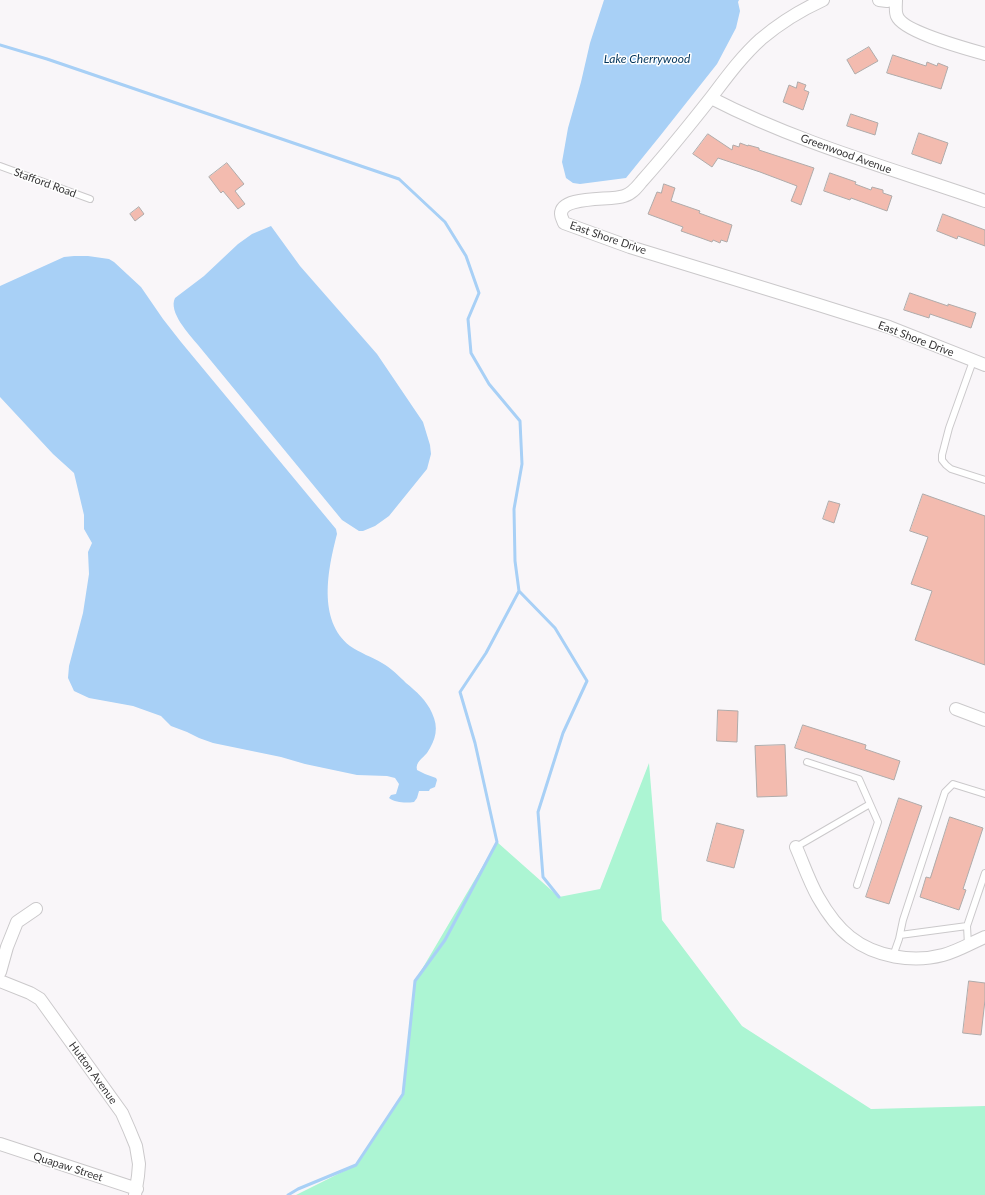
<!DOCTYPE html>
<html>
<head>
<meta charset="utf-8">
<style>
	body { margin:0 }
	canvas { display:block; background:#f9f6f9 }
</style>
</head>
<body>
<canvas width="985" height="1195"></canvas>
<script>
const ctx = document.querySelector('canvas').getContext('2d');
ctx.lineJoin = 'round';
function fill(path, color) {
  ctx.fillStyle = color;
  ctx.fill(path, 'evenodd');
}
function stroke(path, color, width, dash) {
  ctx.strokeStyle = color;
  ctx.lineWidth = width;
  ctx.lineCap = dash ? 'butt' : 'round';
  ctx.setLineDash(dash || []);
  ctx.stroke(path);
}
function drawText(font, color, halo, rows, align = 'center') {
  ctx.font = font + ' Lato,sans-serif';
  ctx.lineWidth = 3;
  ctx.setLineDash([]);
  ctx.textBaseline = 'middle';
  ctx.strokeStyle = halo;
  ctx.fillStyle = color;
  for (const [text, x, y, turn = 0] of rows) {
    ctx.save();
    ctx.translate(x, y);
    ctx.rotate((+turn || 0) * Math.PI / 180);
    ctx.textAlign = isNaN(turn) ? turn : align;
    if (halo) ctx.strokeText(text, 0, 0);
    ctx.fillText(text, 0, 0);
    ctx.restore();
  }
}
fill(new Path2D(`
	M649,763L662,920L742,1026L871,1109L985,1106V1195H296L356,1165L403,1094L415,981L497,842L559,897L600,889Z`), '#acf5d3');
fill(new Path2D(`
	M604,0H739L738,2L740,11L736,28L717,64L660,136L626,178L580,184L573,183L566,178L562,162L568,128L581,82L590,43Z
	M271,226L300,266L377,354L423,422L430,445L431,454L427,469L389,516L375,526L363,531H359L342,520L198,345C189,334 168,312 175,298L204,276L238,244L252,234Z
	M74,256H88L109,259L114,262L141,287L163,319L181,342L336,529L337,534C328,569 317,620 350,646C360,653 372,657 382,663C391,668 399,676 406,683C416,691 427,701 432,713C439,728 436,739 427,753C423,758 415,762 417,770L425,774L436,778L437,780L435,787L430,789L429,791H419L417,798L414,802C406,803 396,803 389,798L391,795L396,794L399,784L395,778L387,776L357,775L305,764L281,757L213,743L199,738L187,732L171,726L161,716L133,706L89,698L74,691L68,678L69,666L83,613L89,574L88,552L92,543L84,529V515L74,473L53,454L0,397V286L64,257Z`), '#a8d0f6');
stroke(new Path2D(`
	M0,45L47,59L399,179L445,222L466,256L479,293L468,319L471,353L489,384L520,421L522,464L514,509L515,561L519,591L555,628L587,681L563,733L538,812L543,877L559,897
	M288,1195L298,1189L356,1165L403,1094L415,981L445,940L497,842L475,743L460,692L486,653L519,591`), '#a8d0f6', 3);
const building = new Path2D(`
	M869,47L878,61L855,74L847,60Z
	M893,55L926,66L927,62L937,66L938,63L948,67L941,89L887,73Z
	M798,82L806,85L804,90L809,92L803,110L783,102L789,85L796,88Z
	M851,114L878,123L875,135L847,126Z
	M919,133L948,143L941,164L912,154Z
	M708,134L732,150L733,145L739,147L740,143L748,146V145L759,148V150L814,168L801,205L791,201L797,186L760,172L718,158L712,167L693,154Z
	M227,163L244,184L235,191L245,204L238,209L223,191L221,193L209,177Z
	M830,173L856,182L855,184L871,190L872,187L883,190V193L892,196L887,211L851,198L850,200L824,191Z
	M664,184L675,188L671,201L700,211L699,213L732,225L727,242L721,240L720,243L713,240L712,242L701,238L681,231L683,227L648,214L657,192L661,193Z
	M139,207L144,214L135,221L130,214Z
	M943,214L985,230V246L958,236L957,239L937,231Z
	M910,293L948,306V304L976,313L971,328L930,314L929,318L904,310Z
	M923,494L985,516V665L915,640L932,591L911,584L928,537L910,531Z
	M829,501L840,504L834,523L823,519Z
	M718,710L738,711L737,742L717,741Z
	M803,725L866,745L865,749L900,761L894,780L795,748Z
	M785,745L787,796L757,797L755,746Z
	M899,798L922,806L889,904L866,897Z
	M950,817L983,828L963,889L966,890L959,910L920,897L926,877L930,878Z
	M717,823L744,830L734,868L707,861Z
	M969,981L985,983V1000L981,1035L963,1033Z`);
fill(building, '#f3bbaf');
stroke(building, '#afabaa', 1);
const service = new Path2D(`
	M0,166L90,199
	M973,361L949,428L942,455V460L946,465L951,469L985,480
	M807,762L859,779L878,822L857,885
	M796,847L870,804
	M900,935L967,926
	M968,945L967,926L985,873
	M893,956L899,939L903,920L945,792L953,784L985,794`);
const minor = new Path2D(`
	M823,0C801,10 780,23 761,39C741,57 726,78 710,99C688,127 666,154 642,181C637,187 632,194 624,196C611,201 561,195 561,214C561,217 563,220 564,223L630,247L819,305L889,327L985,365
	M879,0L887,1L890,0
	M896,0C896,4 895,12 897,16C903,32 968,49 985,54
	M711,98C798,143 893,169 985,201
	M956,709L985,720
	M796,847C803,863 809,881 818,897C826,911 837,927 850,937C875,957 913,963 943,955C958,951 971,943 985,937
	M0,972L7,947L17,922L36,909
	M0,981L30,993L40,999L122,1113L129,1129L136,1146L139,1164L138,1176L135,1195
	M0,1144L137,1189`);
stroke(service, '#cbc9cb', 8);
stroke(minor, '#cbc9cb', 14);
stroke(service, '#fff', 6);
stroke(minor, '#fff', 12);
drawText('11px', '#363536', '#fff', [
	["Greenwood Avenue",846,154,20],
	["Stafford Road",45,183,20],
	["East Shore Drive",608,238,19],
	["East Shore Drive",916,339,21],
	["Hutton Avenue",93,1073,54],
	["Quapaw Street",68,1167,18]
]);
drawText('italic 12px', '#00345b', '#fff', [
	["Lake Cherrywood",647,59]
]);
</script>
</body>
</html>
